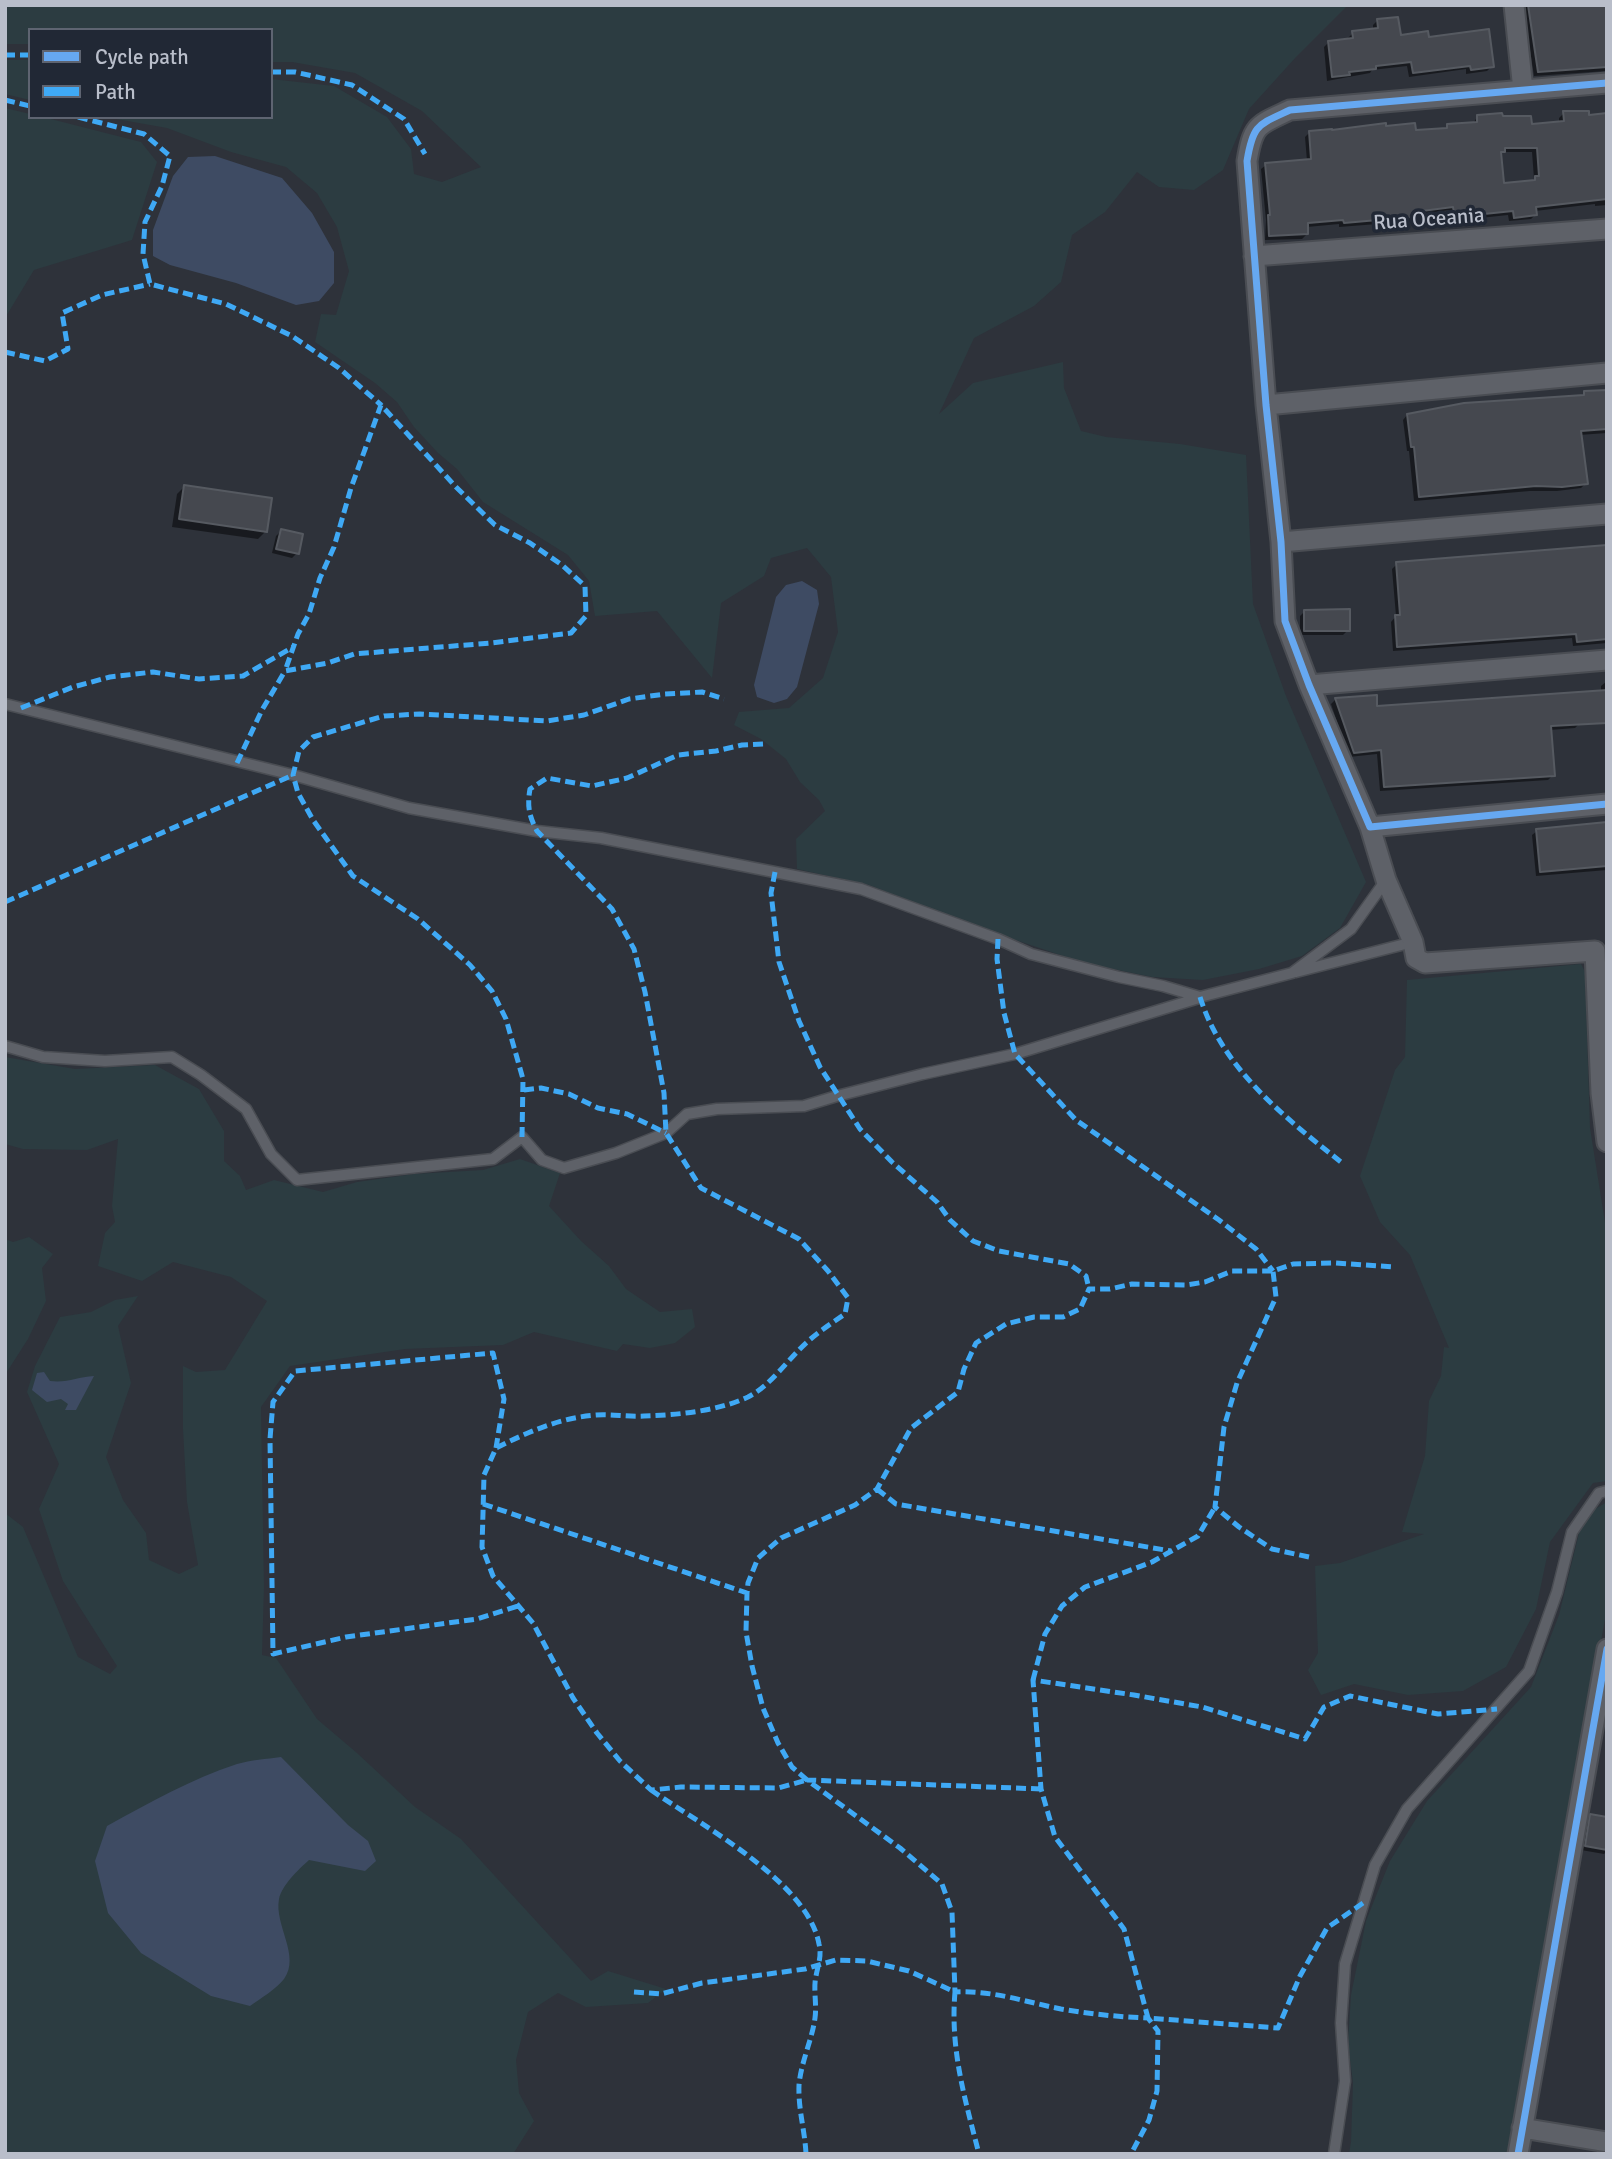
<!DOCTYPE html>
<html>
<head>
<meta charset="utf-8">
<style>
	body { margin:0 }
	#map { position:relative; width:1612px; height:2159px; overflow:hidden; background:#2e323a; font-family:Signika,sans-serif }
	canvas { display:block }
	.frame { position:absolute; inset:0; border:7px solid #b9beca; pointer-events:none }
	.legend { position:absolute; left:28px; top:28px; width:245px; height:91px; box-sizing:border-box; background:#212835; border:2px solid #5e6471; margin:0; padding:9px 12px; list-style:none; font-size:21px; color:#b9beca }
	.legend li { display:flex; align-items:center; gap:14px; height:35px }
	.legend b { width:35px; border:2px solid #5e6471 }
</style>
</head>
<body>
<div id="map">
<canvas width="1612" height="2159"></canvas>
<div class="frame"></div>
<ul class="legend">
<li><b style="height:9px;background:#66a8f1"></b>Cycle path</li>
<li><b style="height:9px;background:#3fa9f5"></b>Path</li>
</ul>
</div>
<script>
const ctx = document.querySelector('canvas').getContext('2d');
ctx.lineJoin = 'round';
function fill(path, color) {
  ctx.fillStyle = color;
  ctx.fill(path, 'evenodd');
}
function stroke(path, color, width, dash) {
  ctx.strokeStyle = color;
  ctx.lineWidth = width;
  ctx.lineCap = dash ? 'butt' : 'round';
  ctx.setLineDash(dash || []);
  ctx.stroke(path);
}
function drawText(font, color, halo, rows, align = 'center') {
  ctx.font = font + ' Signika,sans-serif';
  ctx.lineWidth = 7;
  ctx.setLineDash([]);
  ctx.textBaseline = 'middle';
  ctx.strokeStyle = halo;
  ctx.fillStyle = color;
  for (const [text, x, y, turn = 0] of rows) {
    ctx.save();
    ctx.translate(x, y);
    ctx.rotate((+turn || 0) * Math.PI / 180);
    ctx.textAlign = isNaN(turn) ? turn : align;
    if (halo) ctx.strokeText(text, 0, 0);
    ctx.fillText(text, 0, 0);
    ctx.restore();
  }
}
fill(new Path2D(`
	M5,5H1348L1296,57L1249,109L1223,170L1194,190L1159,187L1137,172L1105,212L1072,235L1061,282L1034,306L974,338L939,414L973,383L1063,362L1064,388L1081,431L1106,437L1180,444L1246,455L1253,604L1286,696L1366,882L1340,928L1302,956L1259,969L1203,980L1152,977L1084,963L974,926L869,885L797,869L796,839L825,811L819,800L800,782L786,759L761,739L734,725L739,712L789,708L823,678L838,632L831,577L807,548L771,558L764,576L721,603L712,678L657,611L595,616L589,581L568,555L483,502L457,469L438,453L414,427L397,402L375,383L315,342L321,314L336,315L349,271L337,227L317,193L286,167L231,152L167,128L105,117H271V79L334,86L387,117L411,149L414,174L442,182L481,167L422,111L355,73L292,62H271V30H30V44H5Z
	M5,60H30V100L5,94Z
	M5,108L30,114V117H43L141,142L157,162L132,240L34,270L5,318Z
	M1581,964L1585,972L1590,1128L1607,1235V1481L1593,1483L1550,1542L1536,1609L1506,1667L1463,1691L1408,1695L1354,1684L1321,1695L1308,1670L1318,1653L1315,1566L1340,1563L1424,1534L1402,1532L1425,1456L1429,1401L1441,1376L1444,1347L1449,1348L1410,1255L1380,1222L1360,1176L1395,1070L1405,1057L1407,980Z
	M5,1057L75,1069L155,1065L199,1089L224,1131V1161L240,1176L246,1190L274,1180L323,1192L357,1182L414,1174L483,1170L520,1159L560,1173L549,1206L581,1241L609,1266L626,1289L660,1312L692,1309L695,1327L675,1343L650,1348L623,1344L617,1351L534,1332L503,1345L405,1349L290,1366L261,1407L264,1587L262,1655L276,1658L317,1719L357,1753L415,1807L461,1839L591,1981L608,1971L666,1989L648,2003L586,2007L558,1993L528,2012L516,2060L519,2093L534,2121L513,2154H5V1513L23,1527L78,1657L110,1674L117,1666L63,1581L39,1509L59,1464L27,1392L35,1366L60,1317L91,1312L115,1300L138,1296L118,1326L131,1383L106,1457L123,1500L146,1533L149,1560L179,1574L198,1565L187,1502L183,1429V1366L196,1372L225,1370L267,1301L231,1277L173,1262L142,1281L98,1266L105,1233L115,1222L112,1206L118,1139L87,1150L23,1149L5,1144Z
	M29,1237L53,1254L42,1268L46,1301L28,1339L5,1375V1239L13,1242Z
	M1607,1502V1608L1509,2154H1349L1351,2142L1353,2083L1348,2043L1351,1995L1366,1921L1390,1861L1427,1801L1531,1687L1559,1615L1580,1529L1595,1509Z`), '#2c3c41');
fill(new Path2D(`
	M215,156L282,178L312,213L334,252V283L319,301L296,305L236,283L170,265L153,256V230L173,176L188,157Z
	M802,581L817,590L819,604L797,687L787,699L774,703L757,697L754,685L776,597L786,585Z
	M44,1372L50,1381C68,1383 77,1377 94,1376L76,1410H65L68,1404L61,1399L47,1402L32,1390L37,1373Z
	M281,1757L348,1825L368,1841L376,1861L365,1871L309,1860C298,1870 282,1885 279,1899C274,1925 301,1956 284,1979C275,1990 261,1998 250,2006L211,1996L141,1953L108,1913L95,1861L107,1826C149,1803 191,1779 237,1764C251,1760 266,1759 281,1757Z`), '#3e4b63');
fill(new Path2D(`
	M1523,5H1607V71L1534,76Z
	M1377,21L1399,37L1428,39L1492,66L1487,71L1466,74V69L1409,77L1407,66L1372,70L1370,73L1327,81L1324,47L1328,43L1348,40V38L1353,33L1373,30V25Z
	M1564,113L1587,117L1607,114V205L1595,206V204L1535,211L1536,214L1531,219L1509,221L1508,215L1480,218V214L1450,217L1449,210L1421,214L1416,221L1339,227V224L1307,227V234L1302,239L1265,240L1266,220L1261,169L1266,165L1307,161L1305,137L1310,132L1385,128L1414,132L1444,130L1448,126L1473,124L1477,117L1501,118L1530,125L1559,123V118ZM1502,152H1532L1534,179L1531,182L1503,185L1500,154Z
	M1585,393L1607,401V433L1579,435L1586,483L1581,488L1557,491H1530L1414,501L1409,451H1407L1403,420L1407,415L1581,397Z
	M185,486L266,531L258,539L172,527L177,494Z
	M281,531L297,553L292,558L272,553L276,536Z
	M1607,548V643L1573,646L1572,638L1393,651L1391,622L1396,616L1392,569L1397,564Z
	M1305,611L1348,630L1343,635H1300V616Z
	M1607,681V720L1580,723L1575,728L1550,730L1553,775L1548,780L1380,791L1377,754L1349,757L1331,704L1336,699L1376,708L1601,692V686Z
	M1607,824V870L1536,876L1532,835L1537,831Z
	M1591,1815L1607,1818V1851L1604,1854L1581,1850L1586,1820Z`), '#0007');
const building = new Path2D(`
	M1528,5H1607V67L1538,72Z
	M1398,17L1401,35L1428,31L1429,37L1489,29L1494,67L1471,70L1470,66L1413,73L1411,62L1376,66V69L1349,72L1350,75L1332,77L1328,41L1353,38L1352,31L1378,28L1377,19Z
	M1563,111H1589V115L1607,113V199L1536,207L1537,215L1514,218L1513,211L1484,214V210L1454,213L1453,207L1422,211L1423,216L1344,223L1343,220L1308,223V234L1269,236L1268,215H1270L1265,163L1311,159L1309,131L1332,129V130L1386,123V126L1415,123L1416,130L1447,128V124L1477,122V115L1502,113L1503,116H1531L1532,124L1564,121ZM1505,148H1537L1539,176H1535V180L1504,183L1501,152H1505Z
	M1607,390V429L1581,431L1588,484L1562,487L1536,486L1419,497L1414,447H1411L1407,414L1464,403L1584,395V391Z
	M184,485L272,498L267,532L179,519Z
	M281,529L303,534L299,554L276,549Z
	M1607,545V639L1577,642L1576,634L1397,647L1395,615H1400L1396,562Z
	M1350,609V631H1304V610Z
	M1607,690V723L1551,726L1555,776L1384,787L1381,750L1354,753L1335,698L1377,695V706Z
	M1607,822V866L1540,872L1536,829Z
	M1590,1814L1607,1817V1850L1585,1846Z`);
fill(building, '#45484f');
stroke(building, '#565a61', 2);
const service = new Path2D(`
	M5,704L293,775L409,808L537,831L601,838L861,889L998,939L1031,954L1119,977L1163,986L1200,997L1292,973L1351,929L1386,880
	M1296,972L1413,942
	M5,1046L43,1057L105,1061L172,1057L201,1075L246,1109L271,1154L297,1180L493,1159L522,1137L542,1160L564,1168L616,1153L666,1133L687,1114L717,1109L804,1106L837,1096L923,1074L1015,1054L1199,998
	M1334,2154L1345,2081L1341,2023L1345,1964L1375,1865L1407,1809L1529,1671L1557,1592L1572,1532L1599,1493L1607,1491`);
const minor = new Path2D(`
	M1514,5L1523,90
	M1607,83L1290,110C1258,125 1253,124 1247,161L1266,405L1281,542L1285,621L1309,685L1370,827L1607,804
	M1254,256L1607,229
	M1266,405L1607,373
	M1281,542L1607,514
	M1309,685L1607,660
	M1370,827L1386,880L1413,942L1416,958L1425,963L1595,951L1601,1093L1607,1142
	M1522,2128L1607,2142
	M1518,2154L1607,1649`);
stroke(service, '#4a4d53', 13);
stroke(minor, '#4a4d53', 23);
stroke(service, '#5e6168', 10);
stroke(minor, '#5e6168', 19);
stroke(new Path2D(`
	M5,55H30
	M271,72H295L352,85L404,119L425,154
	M5,100L30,106
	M78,117L144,134L170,156L162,186L145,222L143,254L150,284L226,304L292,336L339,368L381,405
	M5,352L45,361L68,349L62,313L102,295L150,284
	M21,708L73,687L110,677L153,672L199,679L243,676L293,647
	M763,744L742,745L716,751L678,755L627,778L592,786L547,778L530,789C527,806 529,816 537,831L612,909L634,949L645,992L664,1093L666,1133L701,1188L799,1239L828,1271L848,1298L845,1314C829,1325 812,1336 799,1350C784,1365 768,1387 748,1397C718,1411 678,1415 644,1416C628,1417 612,1414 596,1415C559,1418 528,1432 496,1448L484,1475L483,1513L482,1547L493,1576L533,1623L573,1698L597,1733L620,1761L651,1790L681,1787L778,1788L807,1780
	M237,763L262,710L285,671L328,663L354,654L491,643L571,633L586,616L585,586L562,565L530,543L495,525L456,487L381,405L351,488L334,547L320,578L309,614L298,634L285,671
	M775,872L771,893L779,962L799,1021L820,1067L860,1129L892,1162L937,1202L950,1220L973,1241L999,1251L1069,1264L1086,1276L1089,1289
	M5,902L293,775
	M998,939L997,959L1004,1013L1015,1054L1076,1120L1219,1220L1256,1249L1273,1271
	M1200,997C1222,1068 1284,1117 1341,1162
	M524,1090L541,1088L569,1094L598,1108L627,1114L666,1133
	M522,1137L523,1079L506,1019L492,991L470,965L418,919L353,876L313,820L298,793L293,775L299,751L313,737L384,716L420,714L547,721L584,715L629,699L665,694L702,692L724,699
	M496,1448L504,1399L493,1353L295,1371L273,1402L270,1439L273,1654L346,1637L477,1619L518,1606
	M877,1489L896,1504L1171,1551
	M483,1504L747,1593
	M1309,1557L1272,1549L1239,1527L1215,1507L1224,1427L1237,1383L1276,1297L1273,1271L1293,1264L1336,1263L1394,1267
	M1033,1680L1045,1634L1062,1606L1085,1587L1152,1562L1198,1536L1215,1507
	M807,1780L792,1767L778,1743L763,1708L752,1666L746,1632L747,1593L748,1583L758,1558L781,1538L855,1505L877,1489L911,1428L958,1392L964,1369L976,1343L1006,1324L1034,1317H1063L1080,1309L1089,1289H1110L1132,1284L1186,1285L1205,1282L1232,1271H1273
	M1041,1789L807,1780L900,1848L942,1884L952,1912L955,1992C992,1990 1026,2002 1061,2009C1090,2014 1119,2017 1148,2018L1158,2031L1157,2091L1149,2120L1131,2154
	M651,1790C701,1825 808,1882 819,1944C822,1956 818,1965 816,1976C813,1989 817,2004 815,2018C812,2040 801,2062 799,2085C798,2109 805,2131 806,2154
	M1363,1903L1327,1928L1300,1976L1278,2028L1148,2018L1124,1929L1055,1837L1041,1789L1033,1680L1134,1695L1202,1707L1305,1739L1324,1707L1350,1696L1438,1714L1497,1709
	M634,1992L661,1994L702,1983L805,1969L836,1960L867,1961L909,1971L955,1992C950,2050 965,2099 979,2154`), '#3fa9f5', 5, [10, 5]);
stroke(new Path2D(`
	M1607,83L1290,110C1258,125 1253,124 1247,161L1266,405L1281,542L1285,621L1309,685L1370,827L1607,804
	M1518,2154L1607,1649`), '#66a8f1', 7);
drawText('21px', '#b9beca', '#212835', [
	["Rua Oceania",1429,220,-4]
]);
</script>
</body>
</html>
